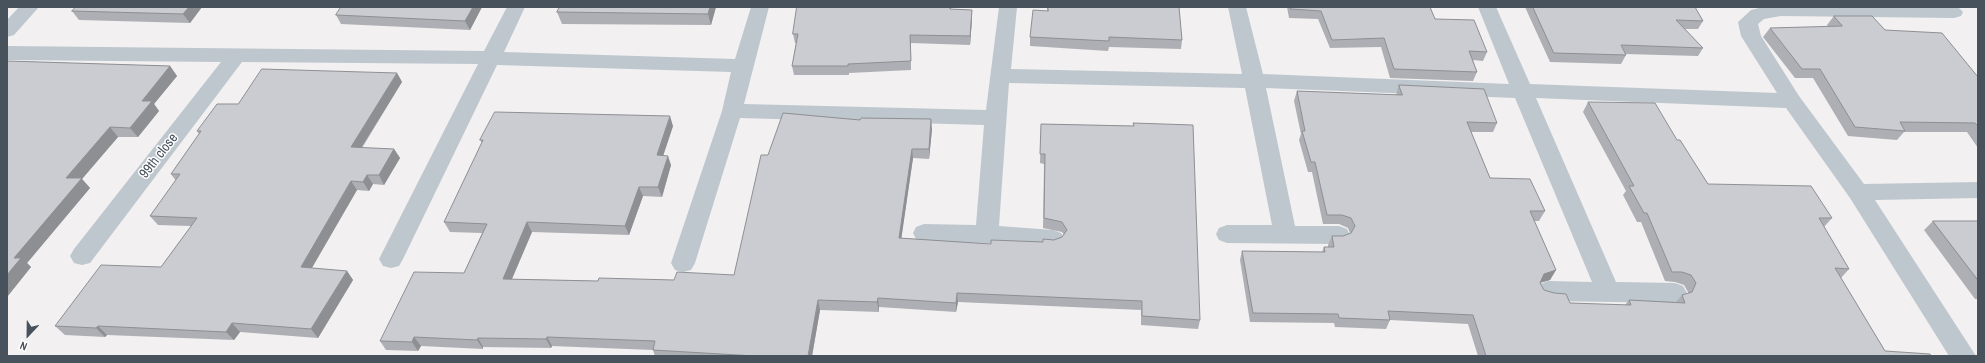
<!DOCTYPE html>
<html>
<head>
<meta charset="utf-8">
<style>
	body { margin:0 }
	#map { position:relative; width:1985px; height:363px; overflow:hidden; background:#f2f0f0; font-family:"Archivo Narrow",sans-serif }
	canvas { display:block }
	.frame { position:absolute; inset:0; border:8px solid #48525d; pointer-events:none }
	.north { position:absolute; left:8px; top:315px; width:40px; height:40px; -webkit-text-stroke:3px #fff; paint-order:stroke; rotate:202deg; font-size:11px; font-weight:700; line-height:16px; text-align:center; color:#48525d }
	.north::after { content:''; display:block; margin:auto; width:14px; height:18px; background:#48525d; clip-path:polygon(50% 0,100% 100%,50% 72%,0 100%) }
</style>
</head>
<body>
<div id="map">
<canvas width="1985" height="363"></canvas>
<div class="frame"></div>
<div class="north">N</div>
</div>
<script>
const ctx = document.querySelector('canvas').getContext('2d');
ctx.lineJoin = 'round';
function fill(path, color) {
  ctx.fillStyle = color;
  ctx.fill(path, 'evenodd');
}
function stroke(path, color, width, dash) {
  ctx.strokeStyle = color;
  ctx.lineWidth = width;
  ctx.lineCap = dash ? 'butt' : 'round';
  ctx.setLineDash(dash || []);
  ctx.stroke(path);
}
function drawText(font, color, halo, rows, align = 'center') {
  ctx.font = font + ' "Archivo Narrow",sans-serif';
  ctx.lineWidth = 3;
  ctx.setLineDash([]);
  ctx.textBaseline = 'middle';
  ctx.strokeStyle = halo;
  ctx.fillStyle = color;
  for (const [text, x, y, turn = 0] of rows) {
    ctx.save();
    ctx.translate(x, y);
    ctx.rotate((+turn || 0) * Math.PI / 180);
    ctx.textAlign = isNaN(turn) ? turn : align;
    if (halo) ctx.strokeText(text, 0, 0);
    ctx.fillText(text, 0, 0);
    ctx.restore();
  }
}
fill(new Path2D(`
	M19,7H39L14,35L7,37V20Z
	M507,7H525L504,52L735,59L751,7H769L744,104L986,110L999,7H1017L1011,69L1242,74L1228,7H1246L1263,74L1509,84L1478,7H1496L1530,84L1777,93L1741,36L1738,22L1751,10L1763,7H1958L1963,12L1961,16L1954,18L1781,16L1764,19L1758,24L1761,36L1799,96L1864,184L1978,182V198L1875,200L1976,356H1949L1850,198L1786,108L1536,98L1616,282L1675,283L1683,286L1687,293L1683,300L1675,303L1548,301L1540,298L1536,291L1540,284L1548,281L1592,282L1515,98L1266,88L1295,226H1339L1347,229L1350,235L1347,241L1339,244L1227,243L1219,240L1216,234L1219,228L1227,225H1272L1245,88L1009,83L999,226L1053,230L1061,233L1065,239L1061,245L1053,248L987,243L924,242L916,239L913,233L916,227L924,224L976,225L984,125L740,118L695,263L691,270L683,272L675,270L671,263L722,111L731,72L497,65L403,259L399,266L391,268L383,266L379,259L478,64L242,62L90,263L82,265L74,263L70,256L74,249L221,62L7,60V46L484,51Z`), '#bec7ce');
fill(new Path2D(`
	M202,7L190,23L79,20L72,11Z
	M482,7L470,30L341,24L336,15Z
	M560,7H716L711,25L562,24L557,12Z
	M797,7H951V9L972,10V19L970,45L911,43V70L849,73V75H794L792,66L796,43H795L793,34Z
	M1047,7H1179L1182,40L1181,49L1109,47L1108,51L1030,46V37L1047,11Z
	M1287,7H1430L1435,19L1487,52L1483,61L1473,60L1477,72L1473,81L1390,78L1381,47L1330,48L1318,19L1289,18Z
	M1525,7H1695L1703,21L1698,29H1685L1703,48L1698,56L1625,54L1626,55L1621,64L1550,62Z
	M1834,16L1885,30L1978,77V148L1967,132H1904L1897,140L1848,136L1813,78H1795L1763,37L1770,28L1828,27L1827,25Z
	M7,61L170,66L177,76L154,104L159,111L138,137H118L82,179L90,188L27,263L31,267L7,297Z
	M397,73L402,82L362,148L394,149L400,158L384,185L373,184L369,191L357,190L312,268L347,271L353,280L318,338L240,332L234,340L107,335L105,337L65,335L55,326L161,267L191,226L158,225L150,216L176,181L171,174L199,134L197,131Z
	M1399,85L1497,123L1493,132H1471L1490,178L1545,211L1539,221H1534L1556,270L1550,280L1540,283L1544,290L1570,303L1625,305L1629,300L1676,302L1682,295L1688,293V292L1684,285L1675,282L1665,281L1641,222H1637L1623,195L1626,191L1583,112L1588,102L1677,140L1708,184L1832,218L1824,227L1849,269L1841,278L1885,351L1931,356H1478L1468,324L1390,320L1386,329L1335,327L1334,323L1250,322L1240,260L1242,251L1322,252L1324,247H1328V245L1332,236H1343L1350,233L1348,228L1339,224H1323L1312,172H1308L1299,140L1301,134L1294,101L1297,91L1396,95Z
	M1133,123L1200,320L1198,329L1141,325V310L958,302L956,312L879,307V312L820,310L812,356H655L653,350L552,346L551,348L483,347V349L421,346L418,351L386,350L380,341L464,273L482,233L450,232L444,222L482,143L480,140L673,126L663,156L671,165L662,197L643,196L629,235L532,232L512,279L598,281L674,280L734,275L768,155L932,129L929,159L913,158L901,238L991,244L1043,242L1054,240L1062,237L1064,235L1062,232L1043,228L1044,164L1040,163L1041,124L1133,126Z
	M1933,221H1978V299H1975L1924,230Z`), '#aeafb5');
fill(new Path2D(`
	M189,7H202L190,23L183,14Z
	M473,7H482L470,30L465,21Z
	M710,7H716L711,25L708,14Z
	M972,10V19L970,45V36Z
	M910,35L911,43V70V61Z
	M170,66L177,76L154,104L159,111L138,137L130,128L142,101Z
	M397,73L402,82L356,156L351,147Z
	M670,116L673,126L660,165L657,155Z
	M931,119L932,129L929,159V149Z
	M110,127L118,137L82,179L90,188L27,263L31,267L7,297V275L14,258L66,178Z
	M394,149L400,158L384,185L379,175Z
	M912,149L913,158L900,248L899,238Z
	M668,156L671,165L662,197L658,187Z
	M367,175L373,184L369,191L363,182Z
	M351,181L357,190L307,276L301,267Z
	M639,187L643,196L629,235L625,226Z
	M527,222L532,232L508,288L503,279Z
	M1556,270L1550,280L1539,283L1544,274Z
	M347,271L353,280L318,338L311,329Z
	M957,293L958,302L956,312V303Z
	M878,298L879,307V312L877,302Z
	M818,300L820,310L812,356H808Z
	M232,323L240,332L234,340L226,332Z
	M98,326L107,335L105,337L96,328Z
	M414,337L421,346L418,351L412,342Z
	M547,337L552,346L551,348L546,339Z
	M478,338L483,347V349L477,340Z`), '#8d8f93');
const building = new Path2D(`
	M76,7H189L183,14L72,11Z
	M341,7H473L465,21L336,15Z
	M560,7H710L708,14L557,12Z
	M797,7H950V9L972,10L970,36L910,35L911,61L848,64V66H792L798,34H793Z
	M1048,7H1179L1182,40L1109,37V41L1030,37L1033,10L1048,11Z
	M1291,7H1430L1435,19L1474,20L1487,52L1469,51L1477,72L1394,69L1384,38L1332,40L1321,11L1291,9Z
	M1533,7H1695L1703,21L1676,20L1703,48L1621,45L1626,55L1554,53Z
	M1834,16H1872L1885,30L1942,33L1978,77V126L1975,123L1900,122L1905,131L1855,127L1820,69H1802L1770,28L1842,26Z
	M7,61L170,66L142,101H152L130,128L110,127L66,178H82L14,258H21L7,275Z
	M262,69L397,73L351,147L394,149L379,175H367L363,182L351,181L301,267L347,271L311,329L232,323L226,332L98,326L96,328L55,326L101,265L161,267L197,218L150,216L180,174H171L201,131H197L217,104H238Z
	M1399,85L1484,89L1497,123L1467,122L1490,178L1530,179L1545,211H1530L1556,270L1544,274L1540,283L1544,290L1554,293L1566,294L1570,303L1631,305L1629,300L1685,303L1682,295L1692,292L1696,283L1691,275L1682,272H1672L1647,213H1644L1629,186H1634L1588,102L1655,103L1677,140H1680L1708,184L1811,186L1832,218H1819L1849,269L1835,268L1885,351L1930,354L1931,356H1486L1473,315L1388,311L1390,320L1339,318L1338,314L1253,313L1242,251L1325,252L1324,247H1334L1332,236H1343L1351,233L1355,226L1351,218L1342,215H1327L1315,162H1311L1302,131H1305L1297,91L1402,95Z
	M495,112L670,116L657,155L668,156L658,187H639L625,226L527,222L503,279L598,281L599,278L674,280L677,272L734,275L761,155H768L783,113L860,120L861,118L931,119L929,149H912L899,238L991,244V240L1043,242V239L1054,240L1062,237L1067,230L1062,222L1044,218L1045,154H1040L1041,124L1134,126L1133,123L1193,125L1200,320L1142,316V301L957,293L956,303L878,298L877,302L818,300L808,356H755L653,350L655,341L547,337L546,339L478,338L477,340L414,337L412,342L380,341L414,272L464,273L487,224L444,222L483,140H480Z
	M1933,221H1978V280Z`);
fill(building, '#caccd2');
stroke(building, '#8d8f93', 1);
drawText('14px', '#48525d', '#fff', [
	["99th close",159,156,-52]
]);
</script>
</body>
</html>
